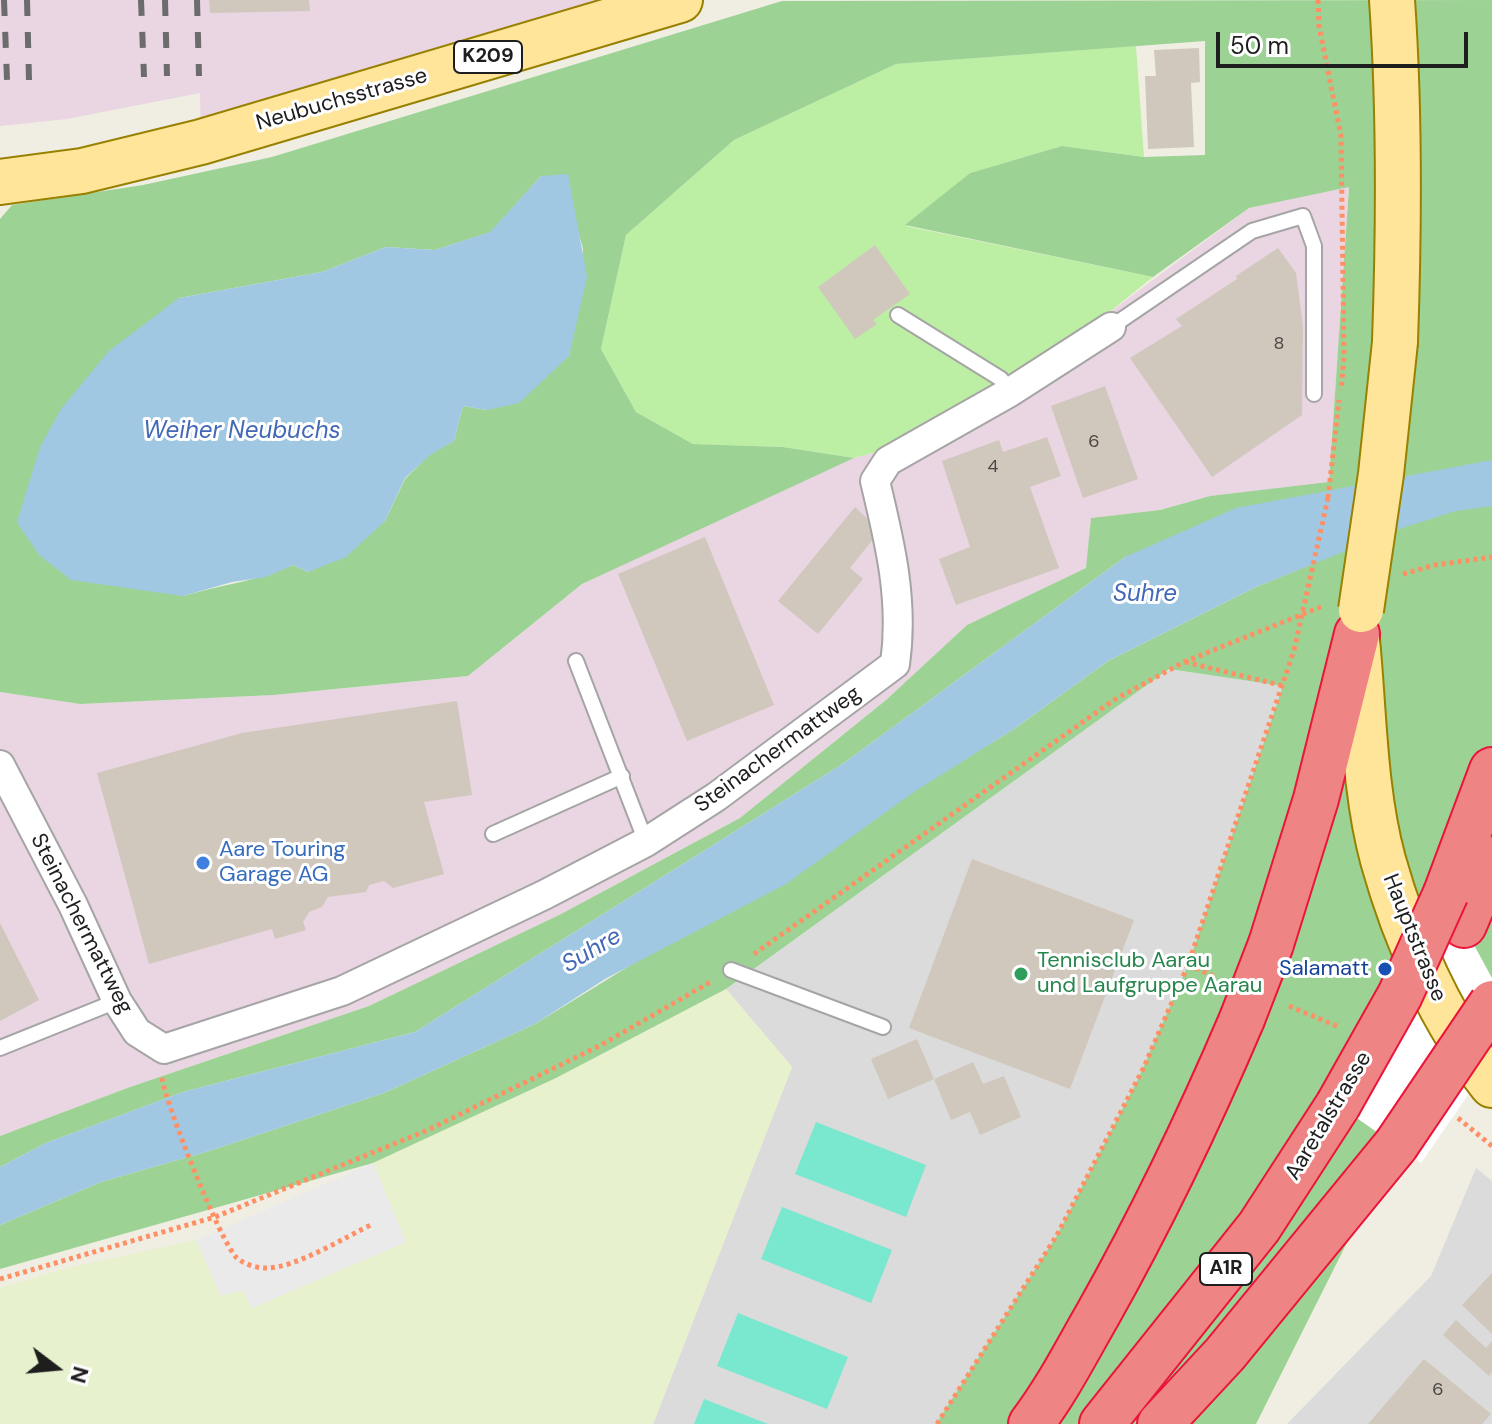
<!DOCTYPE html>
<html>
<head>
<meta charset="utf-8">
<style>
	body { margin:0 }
	#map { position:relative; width:1492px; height:1424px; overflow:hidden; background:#f0eee3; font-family:"DM Sans",sans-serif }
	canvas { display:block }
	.north { position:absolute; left:16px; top:1328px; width:80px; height:80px; -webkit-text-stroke:6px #fff; paint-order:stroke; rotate:106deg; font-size:22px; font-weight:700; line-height:32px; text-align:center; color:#1e1e1e }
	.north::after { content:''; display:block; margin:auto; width:28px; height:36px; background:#1e1e1e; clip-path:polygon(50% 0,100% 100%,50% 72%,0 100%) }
	.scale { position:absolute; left:1216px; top:32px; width:252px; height:36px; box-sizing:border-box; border:4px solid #1e1e1e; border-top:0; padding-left:10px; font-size:24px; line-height:28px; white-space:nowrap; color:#1e1e1e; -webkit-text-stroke:6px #fff; paint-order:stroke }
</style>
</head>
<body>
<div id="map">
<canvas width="1492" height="1424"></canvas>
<div class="north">N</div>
<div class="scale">50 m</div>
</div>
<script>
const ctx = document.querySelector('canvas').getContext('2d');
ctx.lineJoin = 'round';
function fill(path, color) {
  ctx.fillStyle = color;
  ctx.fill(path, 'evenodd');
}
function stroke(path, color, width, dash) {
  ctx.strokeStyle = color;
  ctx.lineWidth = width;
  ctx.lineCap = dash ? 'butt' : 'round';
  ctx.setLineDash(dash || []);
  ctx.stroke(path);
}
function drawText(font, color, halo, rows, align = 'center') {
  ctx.font = font + ' "DM Sans",sans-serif';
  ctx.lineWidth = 6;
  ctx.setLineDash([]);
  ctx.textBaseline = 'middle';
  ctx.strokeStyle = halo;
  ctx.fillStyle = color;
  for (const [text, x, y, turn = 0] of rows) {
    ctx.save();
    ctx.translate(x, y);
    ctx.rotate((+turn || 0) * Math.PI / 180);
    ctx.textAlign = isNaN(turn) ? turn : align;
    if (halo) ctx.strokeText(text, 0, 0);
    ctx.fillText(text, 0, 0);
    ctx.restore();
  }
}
fill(new Path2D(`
	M1169,669L1284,686L1188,965L1145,1067L1057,1235L945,1412L936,1424H653L792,1067L726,989Z
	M1476,1168L1492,1181V1424H1287L1431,1276Z`), '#dcdbdb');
fill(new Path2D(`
	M0,0H680L201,142L200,93L67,119L0,126Z
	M1349,186L1329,483L1210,496L1160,510L1091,518L1087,568L967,625L886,700L740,818L561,914L369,1006L130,1087L0,1136V692L80,704L274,695L468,676L582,584L745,506L854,458L880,451L1102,318L1249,208Z`), '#ead5e2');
fill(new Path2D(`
	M726,989L792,1067L653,1424H0V1288L67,1268L196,1240L221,1296L242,1290L252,1307L406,1242L373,1163L556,1078Z`), '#e8f1cd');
fill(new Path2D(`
	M1136,46L1144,157L1062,146L970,173L906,226L1153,277L1102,318L880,451L854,458L783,447L693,444L636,412L601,349L626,235L734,140L896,64Z`), '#bcefa4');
fill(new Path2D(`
	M1492,0V1003L1396,1145L1256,1424H936L1057,1235L1138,1079L1188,965L1283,686L1169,669L726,989L556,1078L373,1163L0,1269V1225L101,1182L209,1151L384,1093L535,1024L1014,729L1108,661L1256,587L1312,564L1125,557L844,763L415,1032L183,1092L46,1143L0,1167V1136L130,1087L369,1006L561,914L740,818L886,700L967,625L1086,568L1091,518L1160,510L1210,496L1329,482L1349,187L1249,208L1153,277L905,225L970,173L1062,146L1144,157L1205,155V41L896,64L734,140L626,235L601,349L636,412L693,444L783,447L854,458L582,584L468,676L274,695L80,704L0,692V219L12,205L143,185L272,157L782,1ZM541,176L576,224L583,249L569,356L487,410L463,406L454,441L430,454L405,479L385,521L308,572L293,565C258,581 220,585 183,596L179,298L322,272L386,247L435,250L491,232Z`), '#9cd394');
fill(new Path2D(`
	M816,1122L926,1165L906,1217L795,1174Z
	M782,1207L892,1250L871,1303L761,1259Z
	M738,1313L848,1357L827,1409L717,1366Z
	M704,1399L768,1424H694Z`), '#7ae7cf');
fill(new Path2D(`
	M373,1163L406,1242L252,1308L242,1290L221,1296L196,1240Z`), '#eaeaea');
fill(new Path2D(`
	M568,174L587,277L569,356L519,403L487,410L463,406L454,441L430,455L405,478L385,521L346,557L308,572L293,565L266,577L232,582L183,596L71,580L39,555L17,522L40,447L61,409L109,351L179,298L322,272L386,247L435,250L490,232L541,176Z
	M1492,460V506L1456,511L1405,527L1256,587L1108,661L1014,729L914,792L786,884L605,979L535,1024L384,1093L209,1151L101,1182L0,1225V1167L46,1143L183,1092L415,1032L844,763L1125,557L1236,508Z`), '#a0c8e2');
fill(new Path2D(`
	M1432,868L1492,978V1060L1421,1163L1321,1093L1380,991Z`), '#fff');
fill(new Path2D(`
	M209,0H309L310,11L210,13Z
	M1199,48L1200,82L1191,83L1194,147L1148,149L1145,76H1156L1154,50Z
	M875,245L910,294L873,320L877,324L855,339L818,287Z
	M1278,248L1296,273L1303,326L1302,415L1212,477L1130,358L1182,326L1176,319L1237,279L1236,276Z
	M1105,386L1138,479L1083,498L1051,406Z
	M1047,437L1061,476L1030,487L1059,568L956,605L939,559L970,547L942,461L999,440L1003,452Z
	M855,507L870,521L874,538L850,568L863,579L818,634L778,601Z
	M705,537L774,705L687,741L618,574Z
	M457,701L472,795L424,802L444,874L393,888L384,881L369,885L366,892L328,897L322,907L309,912L303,922L306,930L275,939L272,929L149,964L97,773L242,733Z
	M972,859L1134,920L1070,1089L909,1028Z
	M0,923L39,1000L0,1021Z
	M917,1039L934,1079L888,1099L871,1059Z
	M973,1062L983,1084L1004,1076L1021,1117L980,1135L970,1112L951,1120L934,1079Z
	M1492,1273V1334L1462,1305Z
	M1456,1320L1486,1348L1492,1341V1372L1489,1376L1443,1335Z
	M1424,1359L1491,1414L1482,1424H1368Z`), '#d0c8bc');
const service = new Path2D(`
	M898,315L1001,379L1010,392
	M1111,327L1252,231L1303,216L1314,246V394
	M576,661L646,842
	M493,834L622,776
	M731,970L883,1027
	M0,1048L117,1001`);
const minor = new Path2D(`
	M0,765L73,905L117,1001L137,1032L164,1049L342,991L544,895L646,842L716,797L895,664C904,601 890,543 875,481L888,461L1010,392L1111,327`);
const primary = new Path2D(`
	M1392,0C1400,114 1399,228 1395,342
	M0,182L82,171L201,142L680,0
	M1357,640C1364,711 1364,790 1383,860C1405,939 1441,1020 1492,1085`);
const motorway = new Path2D(`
	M1446,893L1492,770
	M1464,925L1492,859
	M1271,944L1316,799L1357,634
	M1031,1424C1057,1390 1076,1352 1098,1314C1152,1218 1199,1120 1242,1019
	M1102,1424L1259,1227L1338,1105
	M1160,1424L1225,1354L1396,1145`);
stroke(service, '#a5a5a5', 18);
stroke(minor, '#a5a5a5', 32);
stroke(primary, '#988000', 48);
stroke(motorway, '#eb1439', 48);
stroke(new Path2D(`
	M1318,0L1319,26L1341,136L1344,356L1341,390
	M1328,498L1339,400
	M1403,574L1435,565L1492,557
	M1185,662L1284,686
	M754,954L1114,700L1184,662L1323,606
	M1188,965L1216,977
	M1289,1006L1339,1027
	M162,1078C165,1102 221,1244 237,1258C244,1264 256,1268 266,1268C296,1268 345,1237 373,1224
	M1458,1118L1492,1146
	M0,1279L215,1217L428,1130L601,1045L712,981
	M937,1424L1057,1235L1144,1067L1188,965L1294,650`), '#ff9065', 5, [4, 4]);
stroke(service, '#fff', 14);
stroke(minor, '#fff', 28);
stroke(primary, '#ffe599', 44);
stroke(motorway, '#ef8485', 44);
stroke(new Path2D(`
	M4,0L7,80
	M27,0L29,80
	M141,0L144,77
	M165,0L167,76
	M197,0L199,76`), '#6c6c6c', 6, [16, 16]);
const primaryBridge = new Path2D(`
	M1361,610L1381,474L1395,342`);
const motorwayBridge = new Path2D(`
	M1242,1019L1271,944
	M1338,1105L1400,995L1446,893
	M1396,1145L1492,1003`);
stroke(primaryBridge, '#988000', 48, []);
stroke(motorwayBridge, '#eb1439', 48, []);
stroke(new Path2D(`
	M1294,650L1328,498`), '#ff9065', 5, [4, 4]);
stroke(primaryBridge, '#ffe599', 44);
stroke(motorwayBridge, '#ef8485', 44);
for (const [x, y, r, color] of [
	[203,863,8,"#3f7fe0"],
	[1385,969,8,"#1a4fb4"],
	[1021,974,8,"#2e9e5b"]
]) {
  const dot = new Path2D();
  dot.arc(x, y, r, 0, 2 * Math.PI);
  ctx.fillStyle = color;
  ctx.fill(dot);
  stroke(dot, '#fff', 3);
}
drawText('18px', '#4a4846', null, [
	["8",1279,344],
	["6",1094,442],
	["4",993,467],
	["6",1438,1390]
]);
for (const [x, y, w] of [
	[488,57,68],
	[1226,1269,52]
]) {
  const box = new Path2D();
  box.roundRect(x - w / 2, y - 16, w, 32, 6);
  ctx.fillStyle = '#fff';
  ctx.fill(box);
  stroke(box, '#1e1e1e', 2);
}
drawText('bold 20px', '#1e1e1e', null, [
	["K209",488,57],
	["A1R",1226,1269]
]);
drawText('22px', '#1e1e1e', '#fff', [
	["Neubuchsstrasse",342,100,-16],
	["Steinachermattweg",778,750,-36],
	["Steinachermattweg",81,924,63],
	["Hauptstrasse",1414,938,68],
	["Aaretalstrasse",1329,1116,-59]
]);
drawText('22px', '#366cbe', '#fff', [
	["Aare Touring",219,850],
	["Garage AG",219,875]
], 'left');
drawText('22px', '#27864d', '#fff', [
	["Tennisclub Aarau",1037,961],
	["und Laufgruppe Aarau",1037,986]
], 'left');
drawText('22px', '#164399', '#fff', [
	["Salamatt",1369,969]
], 'right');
drawText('italic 24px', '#4268b7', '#fff', [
	["Weiher Neubuchs",242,432],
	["Suhre",1145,595],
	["Suhre",592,951,-31]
]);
</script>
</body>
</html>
